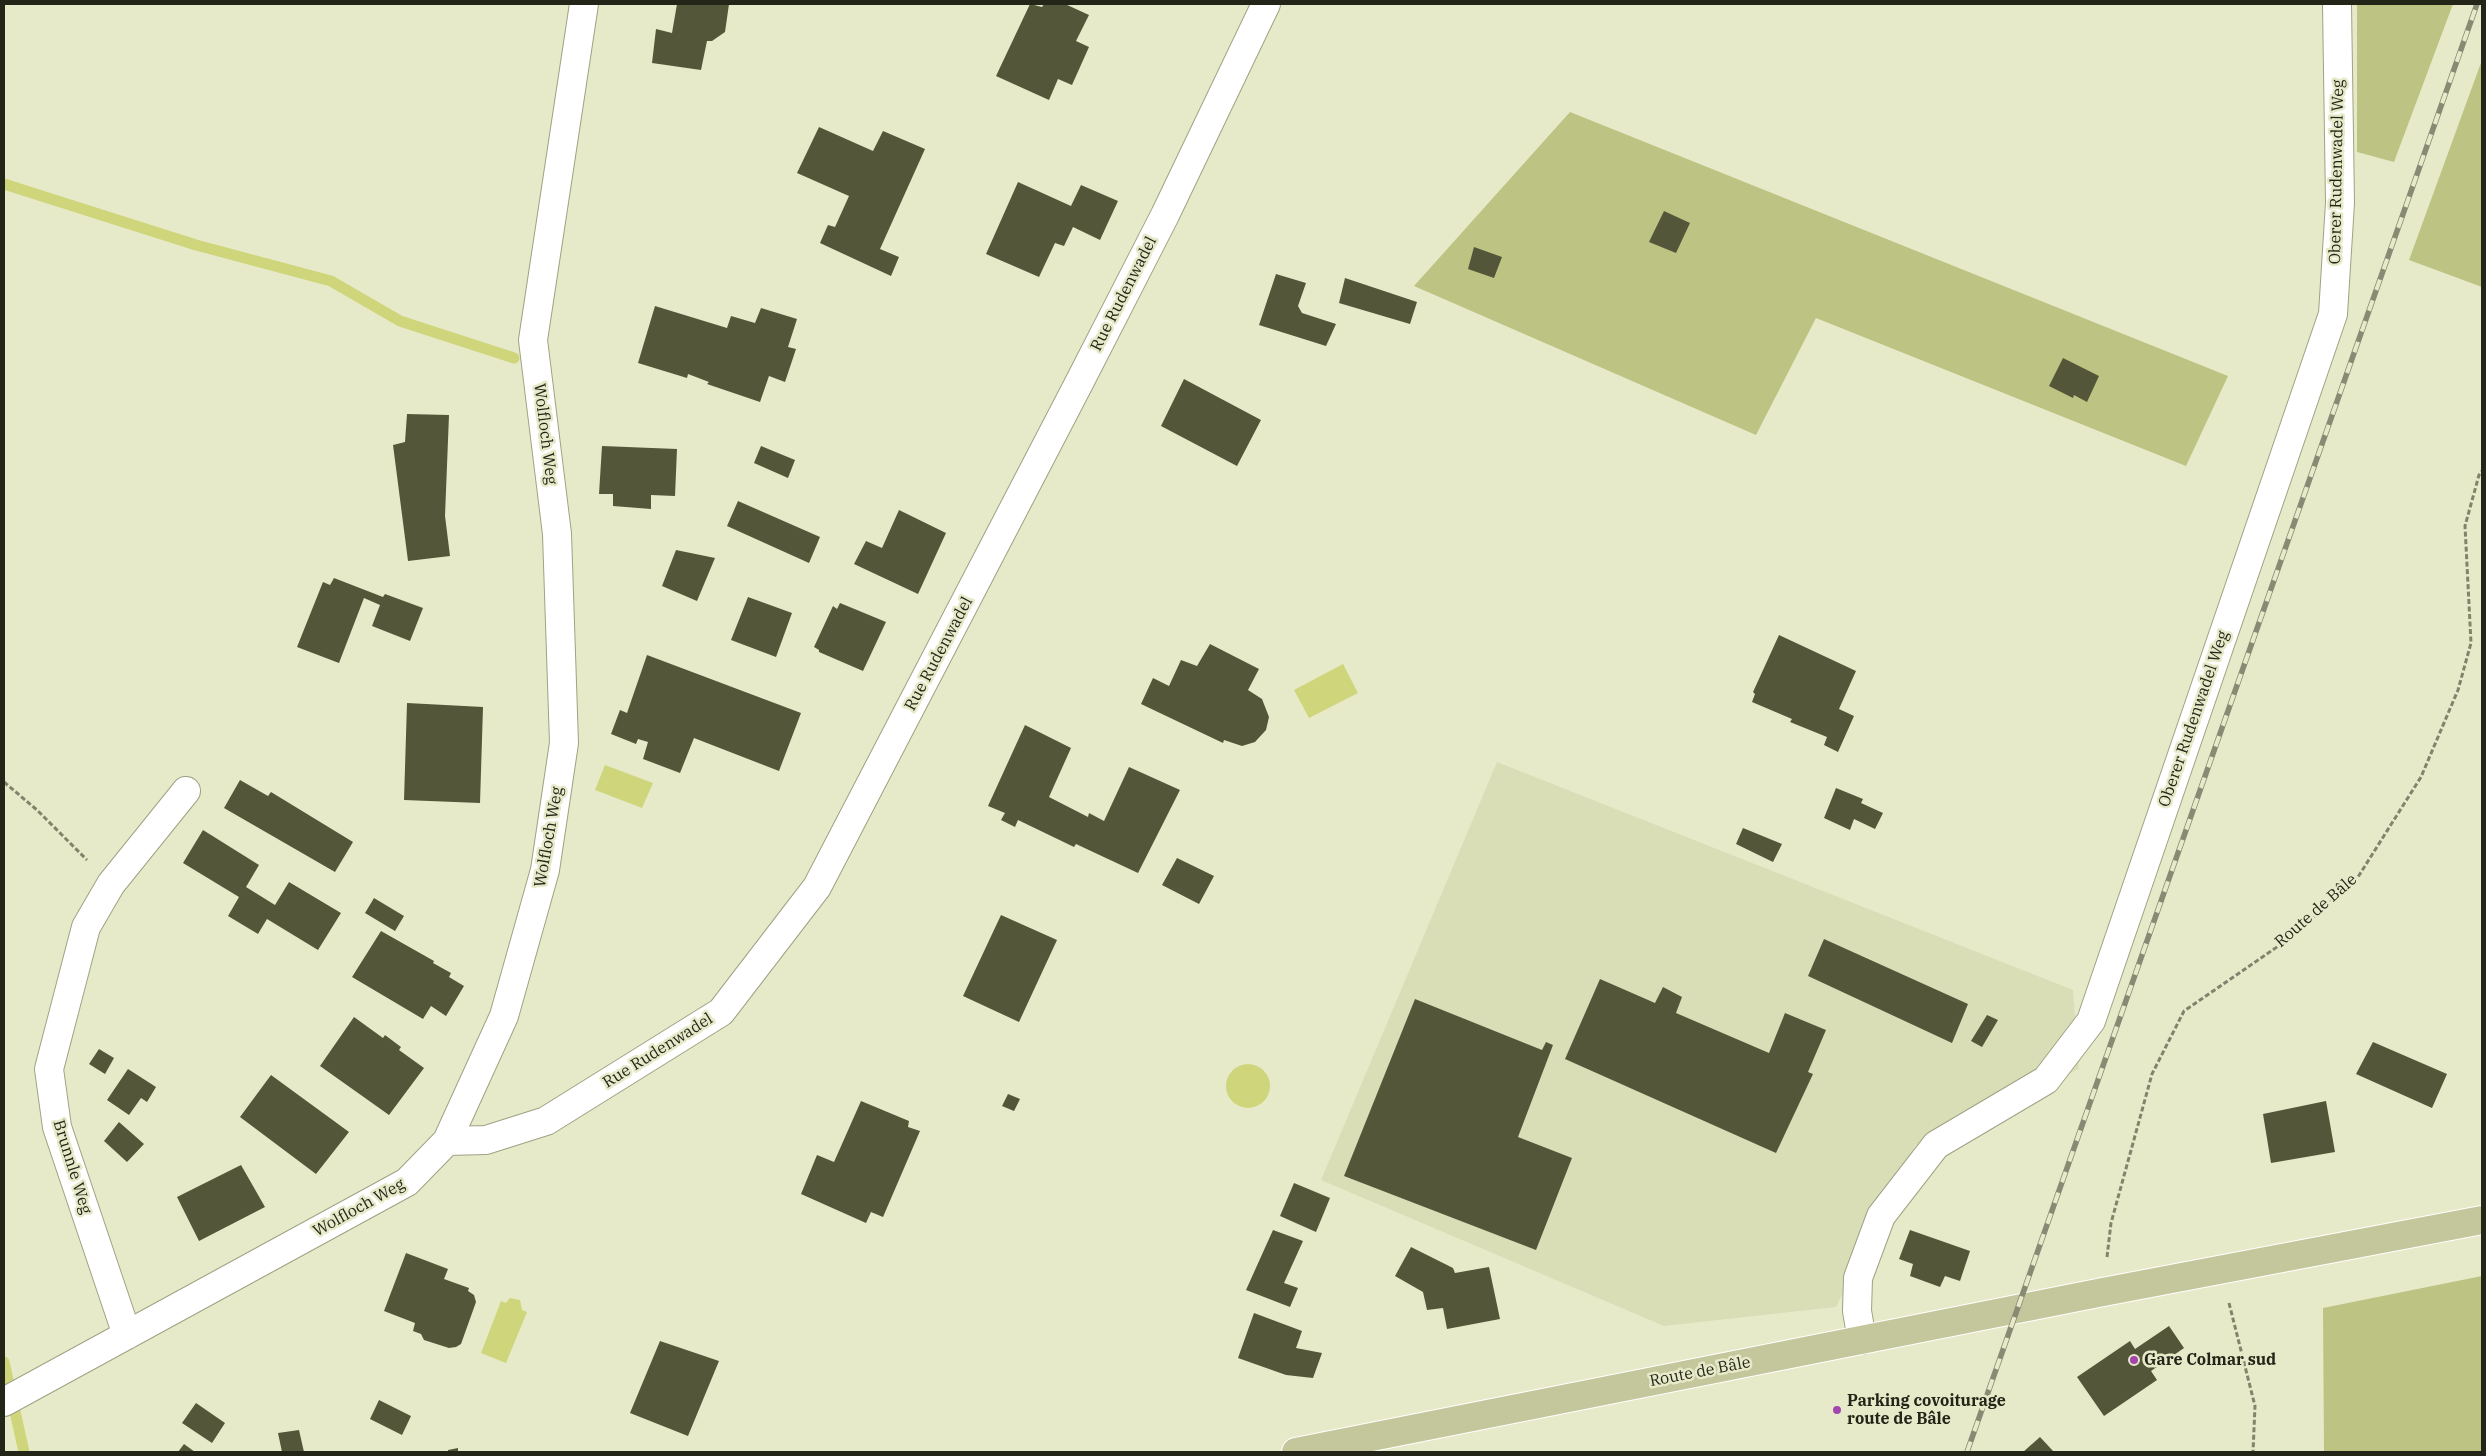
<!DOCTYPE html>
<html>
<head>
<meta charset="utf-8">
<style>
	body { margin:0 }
	#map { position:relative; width:2486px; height:1456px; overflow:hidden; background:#e7eac9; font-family:"IBM Plex Serif",serif }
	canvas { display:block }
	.frame { position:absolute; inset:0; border:5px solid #242519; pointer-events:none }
</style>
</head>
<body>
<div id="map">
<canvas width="2486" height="1456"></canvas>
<div class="frame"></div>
</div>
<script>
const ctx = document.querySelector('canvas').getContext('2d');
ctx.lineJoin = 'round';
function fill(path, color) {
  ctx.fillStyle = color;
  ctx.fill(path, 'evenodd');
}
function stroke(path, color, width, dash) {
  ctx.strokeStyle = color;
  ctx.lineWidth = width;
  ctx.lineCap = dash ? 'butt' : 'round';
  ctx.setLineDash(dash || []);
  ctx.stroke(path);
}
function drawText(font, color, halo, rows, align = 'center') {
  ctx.font = font + ' "IBM Plex Serif",serif';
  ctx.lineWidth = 5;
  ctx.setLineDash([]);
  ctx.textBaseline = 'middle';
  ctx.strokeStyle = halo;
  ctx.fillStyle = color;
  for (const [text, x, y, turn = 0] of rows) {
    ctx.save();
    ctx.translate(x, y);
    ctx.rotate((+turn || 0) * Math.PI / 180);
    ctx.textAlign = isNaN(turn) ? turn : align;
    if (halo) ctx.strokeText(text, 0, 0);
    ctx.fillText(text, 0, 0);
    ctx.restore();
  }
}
fill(new Path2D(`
	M1497,762L2073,990L2079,1069L1915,1145L1836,1307L1664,1326L1321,1180Z`), '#dadeb7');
fill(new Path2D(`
	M2357,4H2453L2394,162L2357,152Z
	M2482,60V287L2409,260Z
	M1570,112L2228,376L2186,466L1816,318L1756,435L1414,286Z
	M2482,1276V1452H2324L2323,1308Z`), '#bdc383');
fill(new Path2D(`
	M1343,664L1358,693L1309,718L1294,690Z
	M605,765L653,783L642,808L595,790Z
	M1226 1086a22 22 0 1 1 44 0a22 22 0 1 1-44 0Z
	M510,1298L520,1300L522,1310L527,1312L506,1363L481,1353L501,1301L506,1303Z`), '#ced57a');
stroke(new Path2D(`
	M4,184L196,245L331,281L400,321L514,358
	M4,1362L24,1452`), '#ced57a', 11);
fill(new Path2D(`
	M677,4H729L725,32L712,41H707L701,70L652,63L656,29L672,33Z
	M1030,4L1042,7L1044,4H1065L1089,15L1076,41L1089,47L1072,85L1058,79L1049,100L996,76Z
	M819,127L873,151L883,131L925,149L880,249L899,257L891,276L820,243L828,225L835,227L849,196L797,173Z
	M1018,182L1071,206L1081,185L1118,201L1100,240L1073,227L1064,246L1055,243L1039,277L986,254Z
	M1664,211L1690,223L1676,253L1649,242Z
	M1474,247L1502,257L1494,278L1468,269Z
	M1276,274L1306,283L1298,306L1302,313L1336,324L1326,346L1259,325Z
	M1345,278L1417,302L1410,324L1339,303Z
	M655,306L727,328L731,316L755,323L761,308L797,319L788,347L796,349L785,382L769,376L760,402L707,384L709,382L688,374L687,378L638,363Z
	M2063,358L2099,376L2087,402L2074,395L2073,398L2049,386Z
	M1184,379L1261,420L1237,466L1161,426Z
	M407,414L449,415L445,516L450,556L408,561L393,445L405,442Z
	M602,446L677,449L675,496L651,495V509L613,506V494H599Z
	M761,446L795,460L788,478L754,463Z
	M738,501L820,537L809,563L727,526Z
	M899,510L946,533L918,594L854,564L866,541L882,548Z
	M676,550L715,558L697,601L662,586Z
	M334,578L383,597L385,594L423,608L410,641L372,626L380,605L364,598L339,663L297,647L323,582L330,585Z
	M748,597L792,613L776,657L731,640Z
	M840,603L886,622L863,671L819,652V650L814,647L833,606L837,609Z
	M1779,635L1856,671L1839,709L1854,716L1838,752L1824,745L1827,737L1790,722L1792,719L1752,702L1755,694L1753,692Z
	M1210,644L1259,669L1248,690L1262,699L1269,717L1266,730L1255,742L1242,746L1224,740L1223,743L1141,704L1153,678L1169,686L1181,660L1197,666Z
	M647,655L801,713L779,771L694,738L680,773L643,759L648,742L638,739L636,744L611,734L620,710L627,713Z
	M407,703L483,707L480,803L404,800Z
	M1025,725L1071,748L1049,797L1088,817L1089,813L1104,821L1129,767L1180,790L1138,873L1076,844L1074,847L1018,820L1015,827L1001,820L1005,813L988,806Z
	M240,780L268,796L271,792L353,842L335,872L224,808Z
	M1836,788L1863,799L1861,803L1883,813L1875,829L1854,819L1850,830L1824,818Z
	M1743,828L1782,844L1773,862L1736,844Z
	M203,830L259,865L246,887L275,905L289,882L341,913L318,950L267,919L258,934L228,916L239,897L183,863Z
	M1177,858L1214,876L1199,904L1162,885Z
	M374,898L404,916L395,931L365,913Z
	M1001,915L1057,940L1019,1022L963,996Z
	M381,931L434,961L433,963L451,973L449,977L464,986L446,1016L431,1006L423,1019L352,977Z
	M1824,939L1968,1004L1952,1043L1808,976Z
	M1600,979L1655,1003L1663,987L1682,997L1676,1013L1769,1053L1785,1013L1826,1030L1808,1072L1813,1074L1776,1153L1565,1059Z
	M1415,999L1542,1050L1546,1042L1553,1045L1518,1137L1572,1158L1536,1250L1344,1176Z
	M1987,1015L1998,1020L1982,1047L1971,1041Z
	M354,1017L383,1038L385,1035L401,1047L399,1050L424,1068L389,1115L320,1066Z
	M2373,1042L2447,1074L2432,1108L2356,1074Z
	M99,1049L114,1058L105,1074L89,1064Z
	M128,1069L156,1087L147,1102L141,1098L129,1115L107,1100Z
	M271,1075L349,1132L316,1174L240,1117Z
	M1008,1094L1020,1099L1014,1111L1002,1106Z
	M861,1101L909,1121L908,1127L920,1131L883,1217L871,1212L866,1223L801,1194L817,1155L834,1162Z
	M2326,1101L2335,1152L2271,1163L2263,1114Z
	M119,1122L144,1144L127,1162L104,1141Z
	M241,1165L265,1207L199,1241L177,1197Z
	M1294,1183L1330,1198L1316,1232L1280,1216Z
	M1273,1230L1303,1241L1284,1283L1298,1288L1290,1307L1246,1290Z
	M1910,1230L1970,1251L1960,1281L1945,1276L1940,1287L1910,1276L1913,1264L1899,1259Z
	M1411,1247L1453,1268L1455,1273L1489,1267L1500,1319L1447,1329L1443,1308L1427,1310L1423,1292L1395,1276Z
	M406,1253L448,1269L444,1279L469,1288L468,1291L474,1295L476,1302L461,1344L456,1347L449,1348L424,1340L421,1334L413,1331L415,1323L384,1311Z
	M1254,1313L1302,1331L1296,1348L1322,1353L1313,1378L1286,1375L1238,1358Z
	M2169,1326L2184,1348L2151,1371L2157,1380L2104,1416L2077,1377L2130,1341L2135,1349Z
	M660,1341L719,1361L688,1436L630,1413Z
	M379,1400L411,1416L402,1435L370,1419Z
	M196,1403L225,1423L212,1443L182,1423Z
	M299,1430L304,1452H282L278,1433Z
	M2040,1437L2054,1452H2023Z
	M184,1444L195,1452H178Z
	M458,1448V1452H448V1450Z`), '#54563a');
const minor = new Path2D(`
	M447,1141L486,1140L546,1121L721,1012L817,887L1079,383L1165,215L1266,4
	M127,1335L57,1127L49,1069L86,927L111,884L186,791
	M1862,1340L1857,1311L1858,1278L1881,1216L1936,1145L2046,1080L2091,1021L2333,314L2340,203L2337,4
	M4,1402L407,1182L447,1141L504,1016L545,870L564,743L557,534L533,340L584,4`);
const major = new Path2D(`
	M1296,1452L2103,1292L2482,1220`);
stroke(minor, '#9fa283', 30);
stroke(major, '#fff', 30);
stroke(new Path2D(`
	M4,782L37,810L87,860
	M2107,1257L2111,1223L2152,1074L2184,1011L2290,938L2358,877L2421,777L2458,690L2471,643L2465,526L2479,475L2482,471
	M2229,1303L2255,1406L2253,1452`), '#82836d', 3, [5, 2.5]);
stroke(minor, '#fff', 28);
stroke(major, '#c4c79b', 28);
const rail = new Path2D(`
	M1967,1452L2477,4`);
stroke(rail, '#888a73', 5.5);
stroke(rail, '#e7eac9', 4, [11]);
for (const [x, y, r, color] of [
	[2134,1360,5,"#a245af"],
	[1837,1410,5,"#a245af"]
]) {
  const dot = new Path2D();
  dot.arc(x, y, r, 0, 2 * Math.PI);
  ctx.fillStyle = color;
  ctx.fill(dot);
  stroke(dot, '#e7eac9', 2);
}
drawText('16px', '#242519', '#e7eac9', [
	["Oberer Rudenwadel Weg",2337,172,-89],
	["Rue Rudenwadel",1124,294,-63],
	["Wolfloch Weg",545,434,83],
	["Rue Rudenwadel",939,654,-62],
	["Oberer Rudenwadel Weg",2194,719,-71],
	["Wolfloch Weg",549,837,-80],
	["Route de Bâle",2316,911,-41],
	["Rue Rudenwadel",658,1051,-32],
	["Brunnle Weg",72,1167,73],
	["Wolfloch Weg",359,1208,-29],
	["Route de Bâle",1700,1372,-11]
]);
drawText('bold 16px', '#242519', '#e7eac9', [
	["Gare Colmar sud",2144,1360],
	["Parking covoiturage",1847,1401],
	["route de Bâle",1847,1419]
], 'left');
</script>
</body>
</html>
